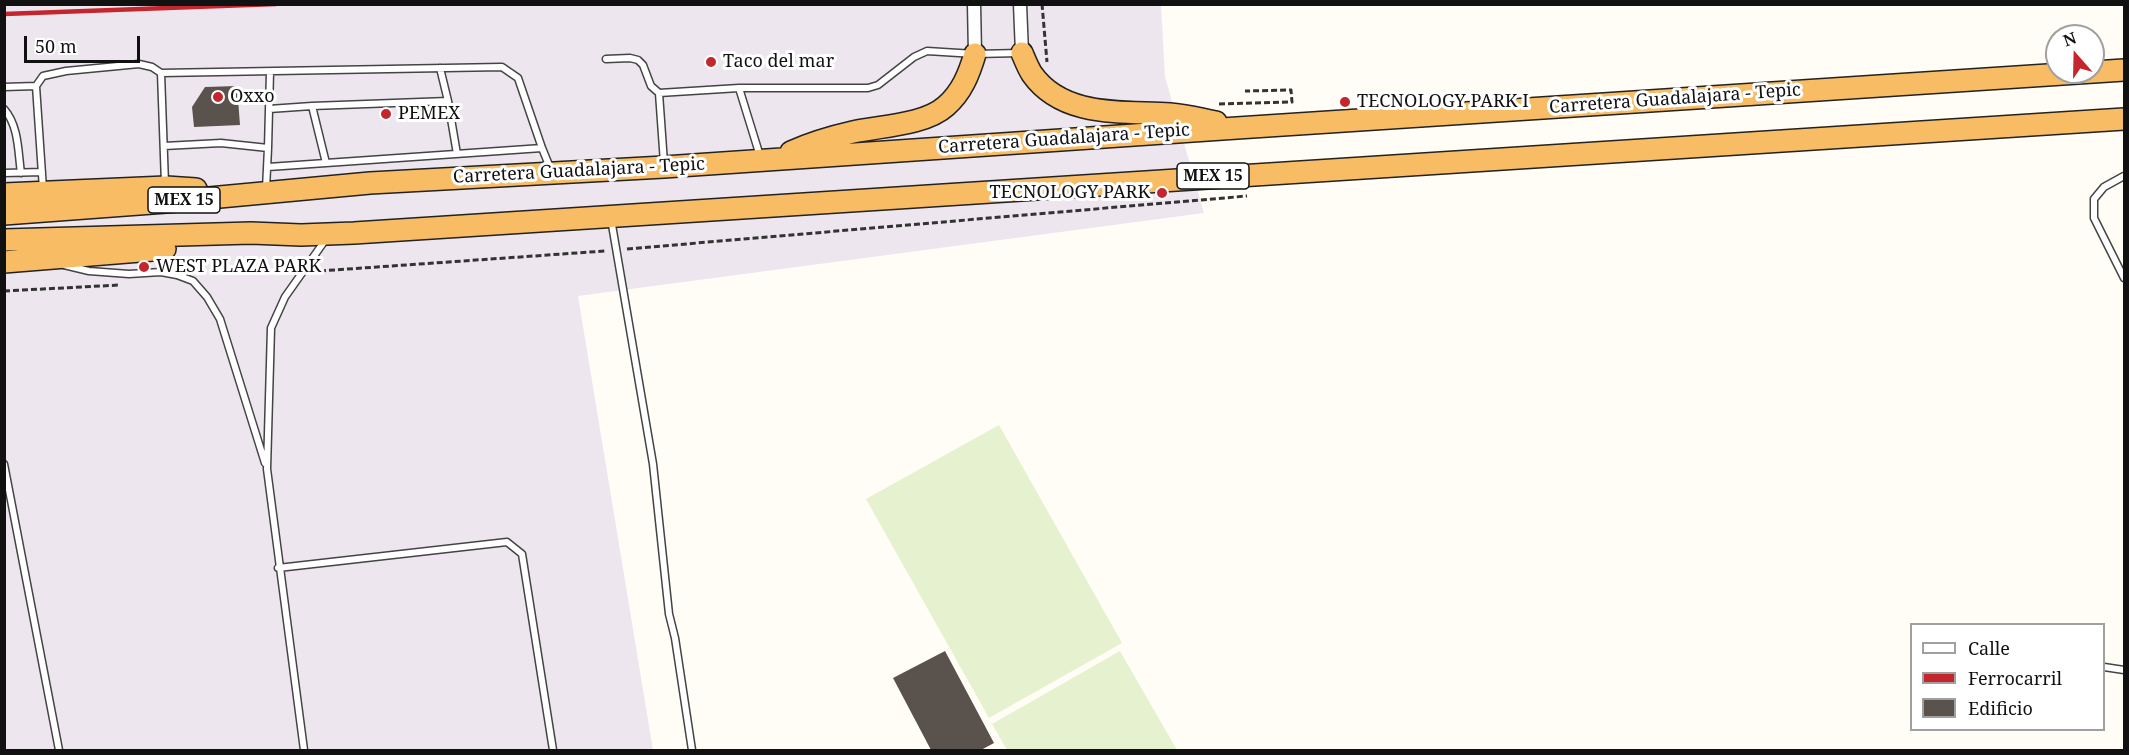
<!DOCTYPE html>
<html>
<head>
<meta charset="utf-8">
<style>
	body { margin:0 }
	#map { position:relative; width:2129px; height:755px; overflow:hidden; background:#fffdf5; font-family:"Noto Serif",serif }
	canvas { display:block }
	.frame { position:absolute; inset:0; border:6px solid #111; pointer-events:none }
	.legend { position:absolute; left:1910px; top:623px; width:195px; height:108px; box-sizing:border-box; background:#fff; border:2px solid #a0a0a0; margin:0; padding:8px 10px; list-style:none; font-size:18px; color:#111 }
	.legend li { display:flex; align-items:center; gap:12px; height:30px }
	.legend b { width:30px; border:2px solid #a0a0a0 }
	.north { position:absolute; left:2045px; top:24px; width:60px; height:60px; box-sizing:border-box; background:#fff; border:2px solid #a0a0a0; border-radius:50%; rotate:340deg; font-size:16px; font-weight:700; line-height:24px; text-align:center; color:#111 }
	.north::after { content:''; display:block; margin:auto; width:21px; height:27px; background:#c4262e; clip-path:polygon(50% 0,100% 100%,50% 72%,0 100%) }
	.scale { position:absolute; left:24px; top:36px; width:116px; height:27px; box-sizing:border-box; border:3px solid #111; border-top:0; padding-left:8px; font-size:18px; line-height:21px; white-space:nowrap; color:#111; -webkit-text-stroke:4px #fff; paint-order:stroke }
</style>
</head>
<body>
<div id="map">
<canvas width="2129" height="755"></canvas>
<div class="frame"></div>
<ul class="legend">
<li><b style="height:8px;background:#fff"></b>Calle</li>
<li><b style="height:8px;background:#c4262e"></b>Ferrocarril</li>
<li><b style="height:16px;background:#5a524d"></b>Edificio</li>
</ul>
<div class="north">N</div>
<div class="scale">50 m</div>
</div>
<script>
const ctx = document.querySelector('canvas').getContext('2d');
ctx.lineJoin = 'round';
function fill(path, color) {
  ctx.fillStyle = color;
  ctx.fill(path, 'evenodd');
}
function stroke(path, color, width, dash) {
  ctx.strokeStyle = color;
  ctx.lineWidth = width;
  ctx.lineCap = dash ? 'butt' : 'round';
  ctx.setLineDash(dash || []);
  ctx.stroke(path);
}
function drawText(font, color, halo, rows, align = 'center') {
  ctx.font = font + ' "Noto Serif",serif';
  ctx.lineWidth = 6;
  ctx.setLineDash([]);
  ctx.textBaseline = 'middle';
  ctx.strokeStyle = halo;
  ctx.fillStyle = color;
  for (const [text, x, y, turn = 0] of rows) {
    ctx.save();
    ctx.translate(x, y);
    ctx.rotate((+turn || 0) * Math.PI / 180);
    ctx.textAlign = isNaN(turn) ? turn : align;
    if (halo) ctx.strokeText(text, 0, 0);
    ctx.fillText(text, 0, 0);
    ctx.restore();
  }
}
fill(new Path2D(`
	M4,5H1161L1165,77L1204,213L578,296L653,750H5Z`), '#eee6ef');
fill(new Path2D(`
	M999,425L1122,643L989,718L866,499Z
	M1120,651L1177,750H1007L992,724Z`), '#e6f2cf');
fill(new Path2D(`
	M237,86L240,125L194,127L192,107L205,87Z
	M945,651L994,743L981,750H931L893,678Z`), '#5a524d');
const service = new Path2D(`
	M606,59L630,58L638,60L643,65L651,86L659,93
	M440,68L448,101
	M36,86L43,76L66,71L139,64L152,67L161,73
	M4,87L36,86L43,189
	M739,88L760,156
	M312,106L448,101L457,154
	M4,109C19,126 18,152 21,173
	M269,109L312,106L326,163L542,148L551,170
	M164,146L221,143L268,148L270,72
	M664,163L659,93L739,88H868L878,85L914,57L927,51L975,54L1020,53
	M268,167L326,163
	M4,173L42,172
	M2124,176L2104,187L2094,199V218L2124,278
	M165,184L161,73L502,67L518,78L542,148
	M266,189L268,148
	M611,219L653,464L669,614L675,638L692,750
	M64,265L89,271L129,274L161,272L177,275L193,281L207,297L220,319L265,463
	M4,464L59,750
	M278,568L507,542L522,554L553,750
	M2104,667L2124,670
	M304,750L267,469L271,328L285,297L326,239`);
const minor = new Path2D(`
	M974,4L975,54
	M1020,4L1022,53`);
const trunk = new Path2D(`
	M1022,53C1025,60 1028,68 1032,74C1063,118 1123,111 1170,114C1185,115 1201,119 1216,122
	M791,152C811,143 831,137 853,132C881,126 925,125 946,106C962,92 969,74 975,54
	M4,194L166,187L196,189
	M4,214L166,202L370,183L664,167L1237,128L2124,70
	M4,240L251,233L301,235L354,233L2124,119
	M4,262L165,249`);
stroke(service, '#444', 9);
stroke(minor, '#444', 15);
stroke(trunk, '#222', 24);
stroke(new Path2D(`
	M1042,4L1047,62
	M1219,104L1292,102L1291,90L1245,91
	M627,249L1247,196
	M320,271L605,251
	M4,291L120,285`), '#333', 3, [6, 3]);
stroke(service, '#fff', 6);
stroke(minor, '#fff', 12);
stroke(trunk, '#f7bc64', 21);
stroke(new Path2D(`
	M4,14L276,4`), '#c4262e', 4.5);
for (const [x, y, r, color] of [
	[711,62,6,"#c4262e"],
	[218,97,6,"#c4262e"],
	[1345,102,6,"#c4262e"],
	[386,114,6,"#c4262e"],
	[1162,193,6,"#c4262e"],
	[144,267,6,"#c4262e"]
]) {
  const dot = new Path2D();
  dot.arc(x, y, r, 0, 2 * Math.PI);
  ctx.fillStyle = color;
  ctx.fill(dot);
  stroke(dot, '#fff', 2);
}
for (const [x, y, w] of [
	[1213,176,72],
	[184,200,72]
]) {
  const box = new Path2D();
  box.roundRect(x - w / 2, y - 13, w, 26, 4.5);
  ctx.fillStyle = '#fff';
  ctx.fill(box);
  stroke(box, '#111', 1.5);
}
drawText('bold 16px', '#111', null, [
	["MEX 15",1213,176],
	["MEX 15",184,200]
]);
drawText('18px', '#111', '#fff', [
	["Taco del mar",723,62],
	["Oxxo",230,97],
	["TECNOLOGY PARK I",1357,102],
	["PEMEX",398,114],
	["TECNOLOGY PARK",1150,193,"right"],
	["WEST PLAZA PARK",156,267]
], 'left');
drawText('18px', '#111', '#fff', [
	["Carretera Guadalajara - Tepic",1675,99,-4],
	["Carretera Guadalajara - Tepic",1064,139,-4],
	["Carretera Guadalajara - Tepic",579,171,-3]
]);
</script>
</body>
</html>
